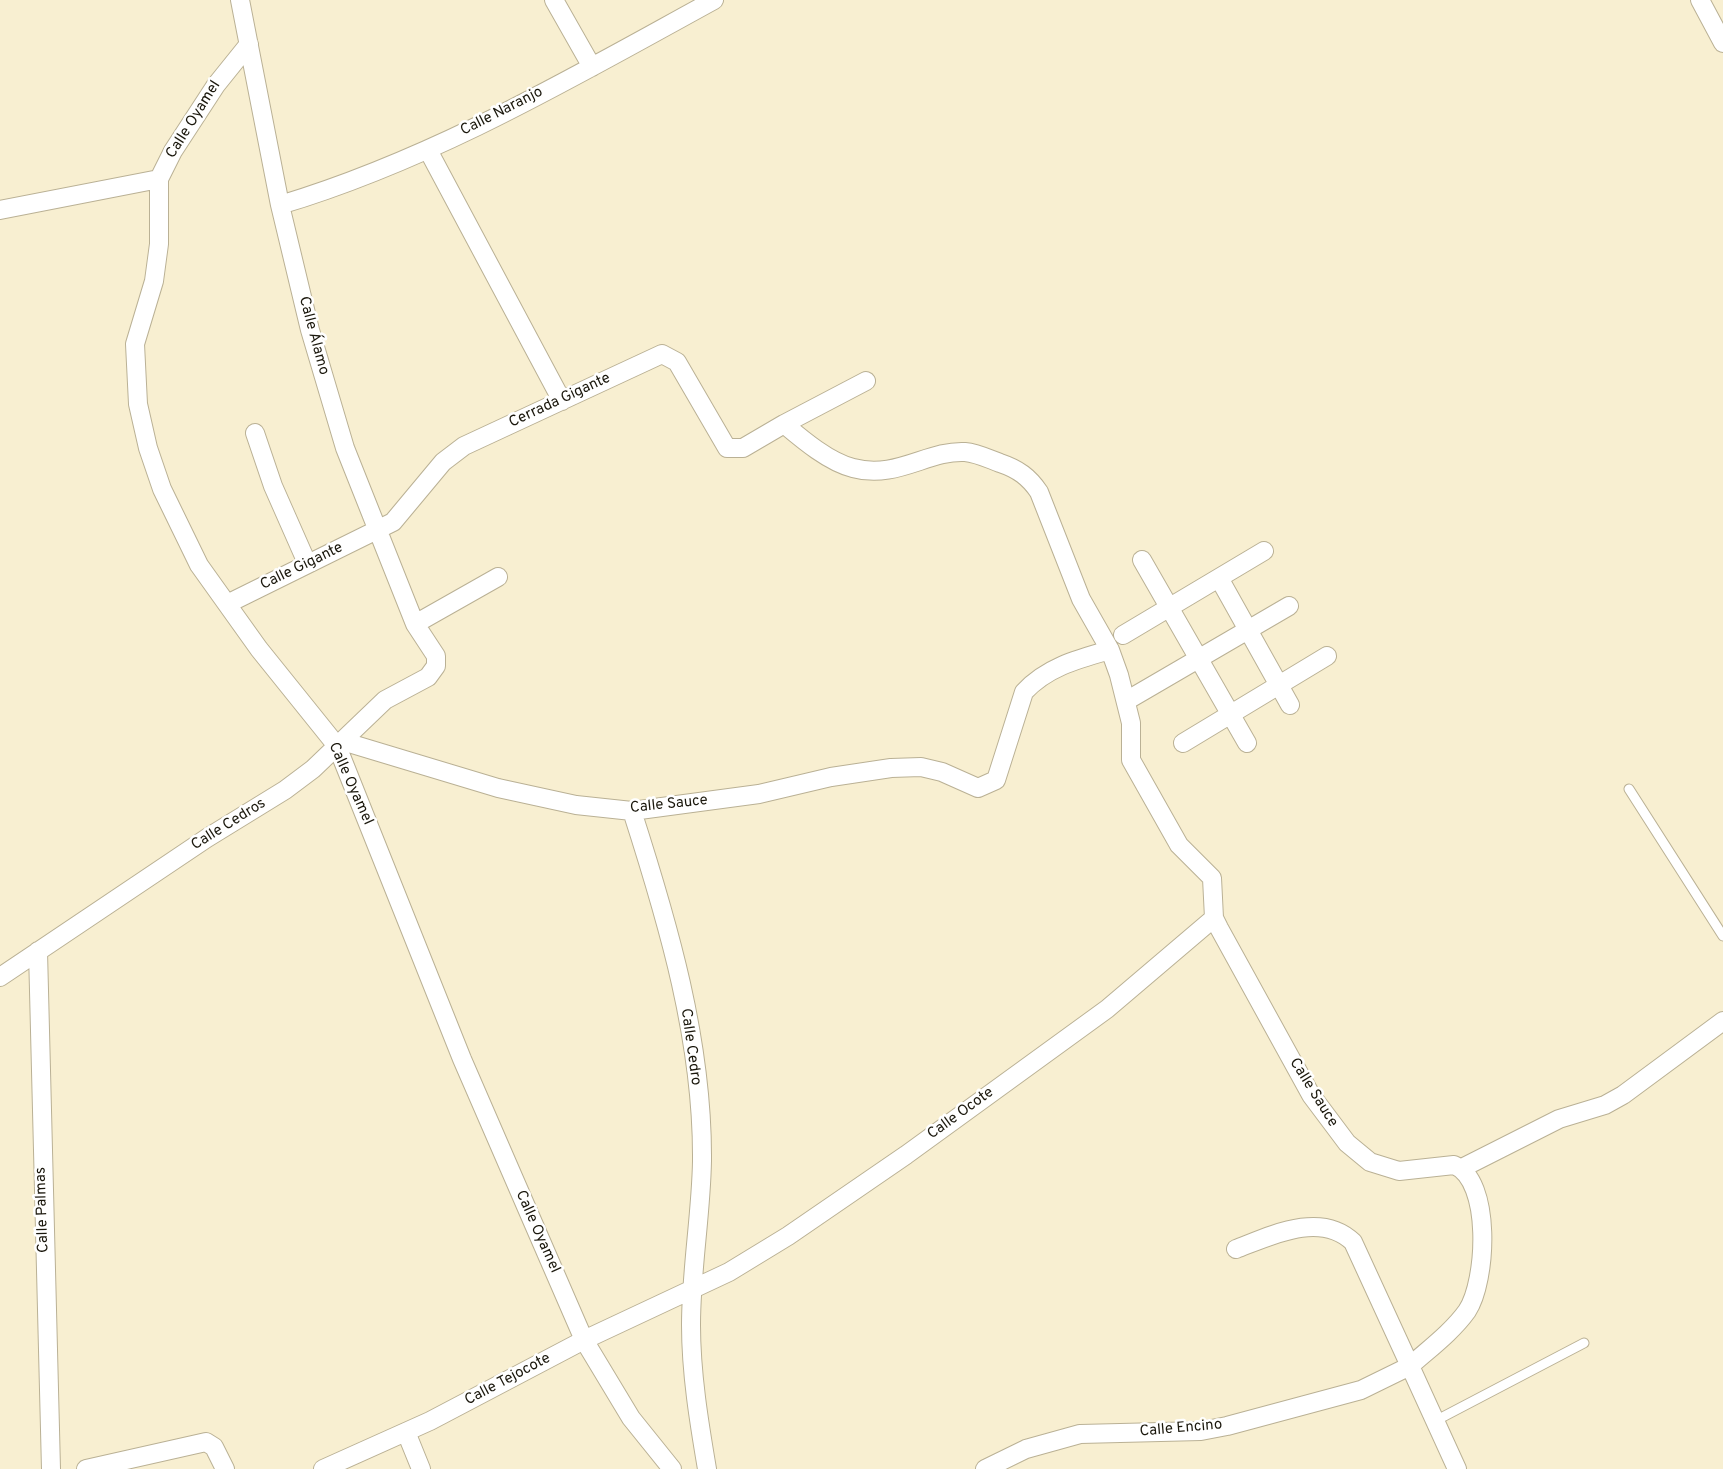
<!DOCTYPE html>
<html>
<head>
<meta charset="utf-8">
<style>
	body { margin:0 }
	canvas { display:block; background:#f8efd1 }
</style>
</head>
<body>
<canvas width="1723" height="1469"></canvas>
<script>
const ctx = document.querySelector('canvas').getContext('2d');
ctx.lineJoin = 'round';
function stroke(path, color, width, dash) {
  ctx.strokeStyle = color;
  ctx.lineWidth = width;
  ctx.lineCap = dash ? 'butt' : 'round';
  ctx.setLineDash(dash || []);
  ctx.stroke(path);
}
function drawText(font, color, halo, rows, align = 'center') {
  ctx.font = font + ' Overpass,sans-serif';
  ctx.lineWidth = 5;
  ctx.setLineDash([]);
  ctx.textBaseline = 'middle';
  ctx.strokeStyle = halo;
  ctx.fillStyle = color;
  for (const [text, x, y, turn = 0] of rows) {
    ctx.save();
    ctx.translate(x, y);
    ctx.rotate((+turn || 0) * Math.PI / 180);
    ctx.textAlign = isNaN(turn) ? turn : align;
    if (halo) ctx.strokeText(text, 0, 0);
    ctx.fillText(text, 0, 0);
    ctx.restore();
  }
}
const service = new Path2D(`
	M1629,789L1723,936
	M1435,1421L1584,1343`);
const minor = new Path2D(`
	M554,0L592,67
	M1700,0L1723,43
	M249,44L216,85L173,151L159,179V244L154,281L135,344L138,404L148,448L162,489L199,565L259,649L337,746L462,1059L584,1340L631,1418L672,1469
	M428,150L562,401
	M280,205C434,159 575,76 714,0
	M0,210L159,179
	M784,424L866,381
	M255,433L273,486L307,563
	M1142,560L1247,743
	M1219,578L1290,705
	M227,604L393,522L443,462L464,446L662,354L677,362L727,448H743L784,424C803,440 829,462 853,468C896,480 928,450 965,452C977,453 989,459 1000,463C1018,469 1029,477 1039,492L1081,599L1110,650L1119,675L1131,723V760L1179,845L1212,878L1214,918L1219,928L1311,1095L1347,1143L1370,1162L1399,1171L1454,1165C1492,1180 1487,1281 1467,1311C1452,1332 1429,1349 1410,1366L1457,1469
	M415,624L498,577
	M1123,635L1264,551
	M1126,701L1289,606
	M342,741L498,788L576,805L632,811L759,794L831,777L891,768L921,767L942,772L978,788L996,780L1024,692C1047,667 1078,659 1110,650
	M1183,743L1327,656
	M632,811C668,923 703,1041 702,1161C701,1216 691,1270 691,1325C691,1373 699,1422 707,1469
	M38,951L51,1469
	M0,977L207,838L285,790L313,769L385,700L428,677L436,666V656L415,624L345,448L310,330L280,205L240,0
	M1462,1168L1559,1119L1605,1105L1623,1095L1723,1021
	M406,1432L421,1469
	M86,1469L206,1442L214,1447L225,1469
	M323,1469L430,1421L584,1340L729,1272L788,1236L906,1155L1107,1009L1214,918
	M985,1469L1026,1449L1080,1434L1201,1431L1227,1426L1361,1390L1410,1366L1353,1242C1321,1211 1272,1235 1236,1249`);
stroke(service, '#bab195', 11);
stroke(minor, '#bab195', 20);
stroke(service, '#fff', 9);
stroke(minor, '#fff', 18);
drawText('15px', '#1a170c', '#fff', [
	["Calle Naranjo",502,112,-27],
	["Calle Oyamel",194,120,-58],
	["Calle Álamo",313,336,75],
	["Cerrada Gigante",560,401,-25],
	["Calle Gigante",302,567,-26],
	["Calle Oyamel",350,784,66],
	["Calle Sauce",669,805,-6],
	["Calle Cedros",229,825,-32],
	["Calle Cedro",690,1047,82],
	["Calle Sauce",1313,1093,58],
	["Calle Ocote",961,1114,-36],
	["Calle Palmas",43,1210,-92],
	["Calle Oyamel",537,1232,66],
	["Calle Tejocote",508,1380,-28],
	["Calle Encino",1181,1429,-5]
]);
</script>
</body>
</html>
